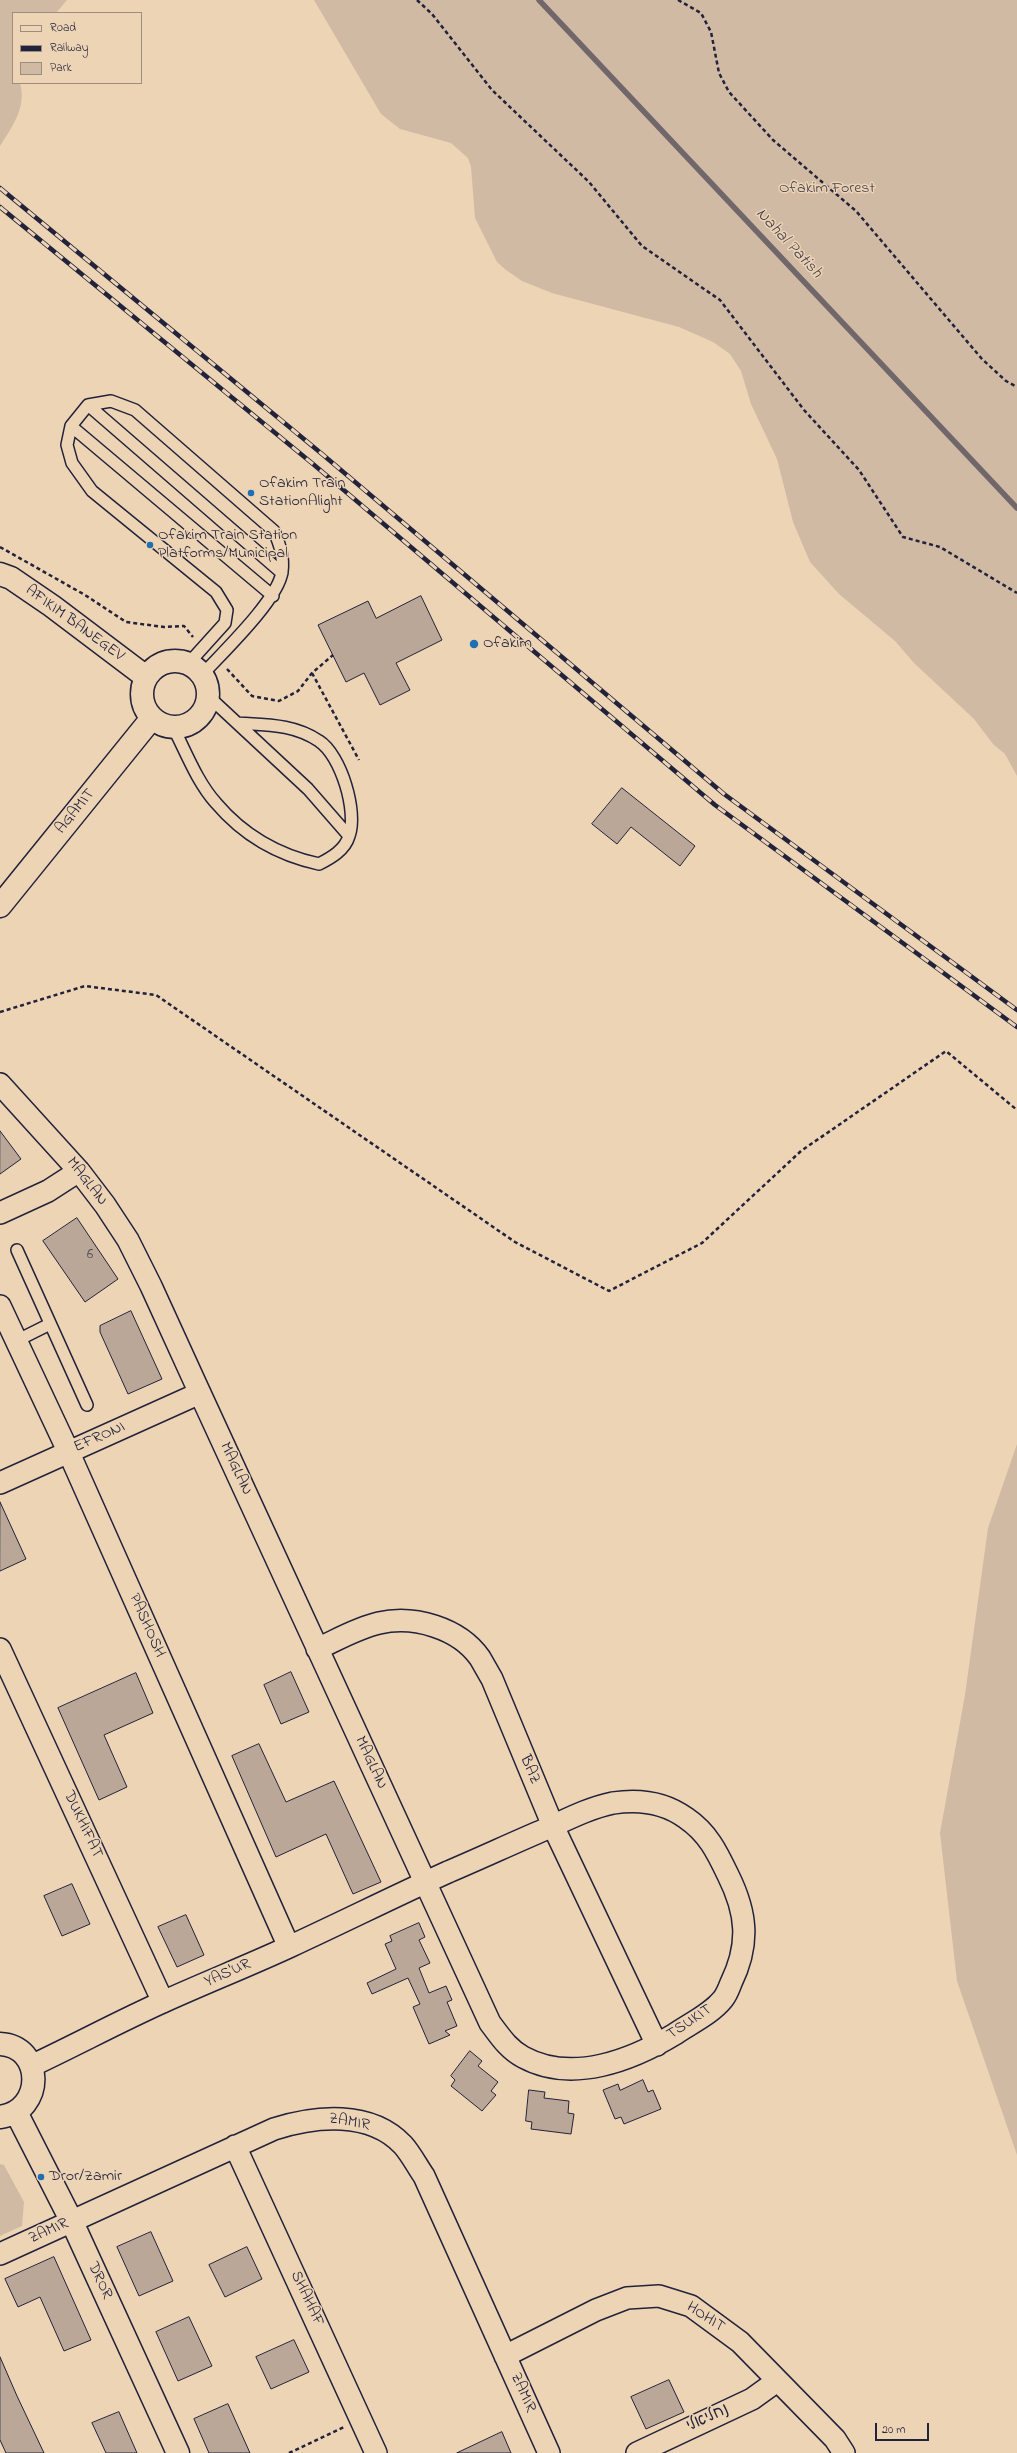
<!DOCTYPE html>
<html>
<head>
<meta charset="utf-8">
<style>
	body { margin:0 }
	#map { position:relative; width:1017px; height:2453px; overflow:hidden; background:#edd4b5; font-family:"Indie Flower",sans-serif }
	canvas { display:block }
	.legend { position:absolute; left:12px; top:12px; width:130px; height:72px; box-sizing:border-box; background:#edd4b5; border:1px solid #9c8d84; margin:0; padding:5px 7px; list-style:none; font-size:12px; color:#22223b }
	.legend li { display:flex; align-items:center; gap:8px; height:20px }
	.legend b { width:20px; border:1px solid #9c8d84 }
	.scale { position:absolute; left:875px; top:2423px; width:54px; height:18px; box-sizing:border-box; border:2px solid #22223b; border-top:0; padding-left:5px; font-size:12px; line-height:14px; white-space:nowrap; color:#22223b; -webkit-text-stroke:3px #edd4b5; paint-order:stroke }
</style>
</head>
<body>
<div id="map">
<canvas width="1017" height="2453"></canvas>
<ul class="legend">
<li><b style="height:5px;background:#edd4b5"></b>Road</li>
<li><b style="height:5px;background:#22223b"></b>Railway</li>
<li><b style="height:11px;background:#d0baa4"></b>Park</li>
</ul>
<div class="scale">20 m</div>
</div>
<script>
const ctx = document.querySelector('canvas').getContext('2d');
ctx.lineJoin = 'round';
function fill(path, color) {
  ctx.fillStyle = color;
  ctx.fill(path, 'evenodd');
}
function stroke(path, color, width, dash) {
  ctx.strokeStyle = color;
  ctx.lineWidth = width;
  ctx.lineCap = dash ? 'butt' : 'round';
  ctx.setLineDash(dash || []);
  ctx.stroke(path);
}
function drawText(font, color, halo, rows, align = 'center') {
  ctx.font = font + ' "Indie Flower","Playpen Sans Hebrew",sans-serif';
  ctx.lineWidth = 3;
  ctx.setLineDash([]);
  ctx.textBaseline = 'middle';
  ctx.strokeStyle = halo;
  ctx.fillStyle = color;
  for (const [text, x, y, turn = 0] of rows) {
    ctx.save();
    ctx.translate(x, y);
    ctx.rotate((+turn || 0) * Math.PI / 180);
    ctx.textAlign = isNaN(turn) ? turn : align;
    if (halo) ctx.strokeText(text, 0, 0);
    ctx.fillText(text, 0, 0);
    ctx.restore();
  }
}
fill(new Path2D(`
	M0,0H67L56,13H13V83H20C27,107 12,127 0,146Z
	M314,0H1017V776L1005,754L993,744L974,719L914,663L895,641L839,594L810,562L793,522L777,459L751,404L741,371L730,354L713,342L679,327L552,293L522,281L506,270L497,262L475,218L471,167L468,158L451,143L400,129L381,114Z
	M1017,1444V2155L957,1981L940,1833L965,1695L988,1528Z
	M0,2164L4,2165L24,2202L22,2226L0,2236Z`), '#d0baa4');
stroke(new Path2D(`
	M539,0L1017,508`), '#71676a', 5.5);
const building = new Path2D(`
	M421,596L442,640L396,663L410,690L380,705L364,673L346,682L318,625L368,601L376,618Z
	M622,788L695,846L680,866L631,827L617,844L592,824Z
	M0,1131L21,1159L0,1174Z
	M77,1218L118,1279L85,1302L43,1241Z
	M131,1311L162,1379L128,1394L100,1332V1326Z
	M0,1502L26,1559L0,1571Z
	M291,1672L309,1712L281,1724L264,1685Z
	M136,1673L153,1713L104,1735L127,1787L99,1800L58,1708Z
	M259,1744L286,1802L334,1781L381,1882L353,1894L326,1834L276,1857L232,1756Z
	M72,1884L90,1924L62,1936L44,1896Z
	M186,1915L204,1955L177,1967L158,1927Z
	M419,1923L425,1937L419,1940L430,1963L419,1968L429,1993L446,1986L452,2000L447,2002L457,2026L445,2031L450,2035L429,2044L413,2007L420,2004L408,1978L372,1994L367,1983L396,1969L385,1944L392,1941L390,1936Z
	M470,2051L482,2061L478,2066L498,2082L491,2091L496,2095L482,2111L451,2086L455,2080L451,2076Z
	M643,2080L648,2092L653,2090L661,2109L624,2124L621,2117L615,2119L603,2090L618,2084L620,2090Z
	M529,2090L545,2092L544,2098L569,2101L568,2113L574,2114L571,2134L531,2129L532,2122L526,2121Z
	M151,2232L173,2281L139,2296L117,2247Z
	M247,2247L262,2279L225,2297L209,2265Z
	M54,2257L91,2340L64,2351L40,2297L18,2307L5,2279Z
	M189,2317L212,2366L178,2381L156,2332Z
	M294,2340L309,2372L271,2389L256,2357Z
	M0,2357L17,2396L44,2453H6L0,2440Z
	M669,2380L684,2412L646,2429L631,2397Z
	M228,2404L250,2453H209L194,2419Z
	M119,2412L137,2453H106L92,2423Z
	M502,2432L511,2453H457Z`);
fill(building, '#baa797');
stroke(building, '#22223b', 1);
const service = new Path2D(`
	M88,405L282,573
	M71,426L273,596
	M188,664L225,623L227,610L216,592L92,491L72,463L67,445L71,426L88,405L111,401L135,410L274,531C280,545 284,557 282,572C278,600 222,653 202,675
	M208,696L308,789L349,836
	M173,727C186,752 197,782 216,803C244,836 277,855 319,864C331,858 345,850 349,836C358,812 341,755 319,741C294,724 267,725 237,723
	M17,1250L87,1405
	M16,1341L50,1324`);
const minor = new Path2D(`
	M0,1084L79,1171L105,1205L128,1240L151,1286C263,1532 377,1777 490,2023C500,2036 508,2049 523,2057C572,2084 632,2060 675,2034C691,2023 711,2014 723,1999C727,1994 729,1988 731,1983C750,1944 747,1913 728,1875C717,1852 708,1833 686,1818C664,1802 639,1799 613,1803C589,1808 568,1819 546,1829C513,1843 481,1858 448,1872C395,1896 343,1922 291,1946C250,1965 207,1982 165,2001C120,2021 76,2045 31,2066
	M0,1213L48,1191L79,1171
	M0,1306L69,1453L289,1947
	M0,1483L200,1393
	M0,1649L163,2002
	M317,1649C337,1640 357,1628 379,1623C414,1615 459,1628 480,1658C484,1665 488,1672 492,1679L553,1826L657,2045
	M235,2146L376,2453
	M0,2254L274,2129C315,2116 370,2110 403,2145C411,2154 417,2166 424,2176L549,2453
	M505,2356L596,2310L627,2298L659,2296L691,2306L740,2342L835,2439L844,2453
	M637,2453L752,2399L777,2381`);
const tertiary = new Path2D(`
	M0,574L11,578L52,606L146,677
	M142 694a33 33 0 1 1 66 0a33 33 0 1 1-66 0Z
	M0,906L152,718
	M0,2044C44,2046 45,2111 0,2117
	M16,2112L72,2222L178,2453`);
stroke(service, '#22223b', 14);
stroke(minor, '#22223b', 24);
stroke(tertiary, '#22223b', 25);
stroke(new Path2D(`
	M417,0L432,14L492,90L589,182L642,246L720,300L804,410L859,470L903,537L940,547L1017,593
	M678,0L701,13L711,32L719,73L729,92L773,140L856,211L982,359L1006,381L1017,387
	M0,547L85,595L126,622L164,627L184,626L193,637
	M227,669L252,696L279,701L298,691L312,673L333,655
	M312,673L359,760
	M0,1012L85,986L156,995L515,1242L609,1291L702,1243L801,1151L946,1051L1017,1110
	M289,2453L344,2427`), '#22223b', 2.5, [4, 3]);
stroke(service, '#edd4b5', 11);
stroke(minor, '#edd4b5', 21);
stroke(tertiary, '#edd4b5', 22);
const rail = new Path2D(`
	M0,188L322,454L724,794L1017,1010
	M0,207L313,464L715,805L1017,1027`);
stroke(rail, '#22223b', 4.5);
stroke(rail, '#edd4b5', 3, [9]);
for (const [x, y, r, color] of [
	[251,493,4,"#1f6fb2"],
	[150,545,4,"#1f6fb2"],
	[474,644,5,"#1f6fb2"],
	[41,2177,4,"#1f6fb2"]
]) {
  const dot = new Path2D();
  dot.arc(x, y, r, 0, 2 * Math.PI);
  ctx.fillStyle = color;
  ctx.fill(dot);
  stroke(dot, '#edd4b5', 1.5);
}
drawText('14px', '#484352', null, [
	["6",90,1256]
]);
drawText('16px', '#454050', '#edd4b5', [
	["Ofakim Forest",827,189]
]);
drawText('16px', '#22223b', '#edd4b5', [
	["Ofakim Train",259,484],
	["StationAlight",259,502],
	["Ofakim Train Station",158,536],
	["Platforms/Municipal",158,554],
	["Ofakim",483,644],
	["Dror/Zamir",49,2177]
], 'left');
drawText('16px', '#22223b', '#edd4b5', [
	["AFIKIM BANEGEV",74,624,36],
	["AGAMIT",76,812,-51],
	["MAGLAN",86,1182,52],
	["EFRONI",100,1438,-24],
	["MAGLAN",235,1469,65],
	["PASHOSH",146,1626,66],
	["MAGLAN",370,1763,65],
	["BAZ",529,1770,67],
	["DUKHIFAT",82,1825,65],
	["YAS'UR",228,1974,-24],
	["TSUKIT",690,2023,-34],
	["ZAMIR",349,2123,10],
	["ZAMIR",49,2232,-24],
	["DROR",99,2281,65],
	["SHAHAF",306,2299,65],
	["HOHIT",705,2318,33],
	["ZAMIR",522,2393,66],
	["נחליאלי",708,2419,-25]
]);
drawText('italic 17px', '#494452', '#edd4b5', [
	["Nahal Patish",788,244,47]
]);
</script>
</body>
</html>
